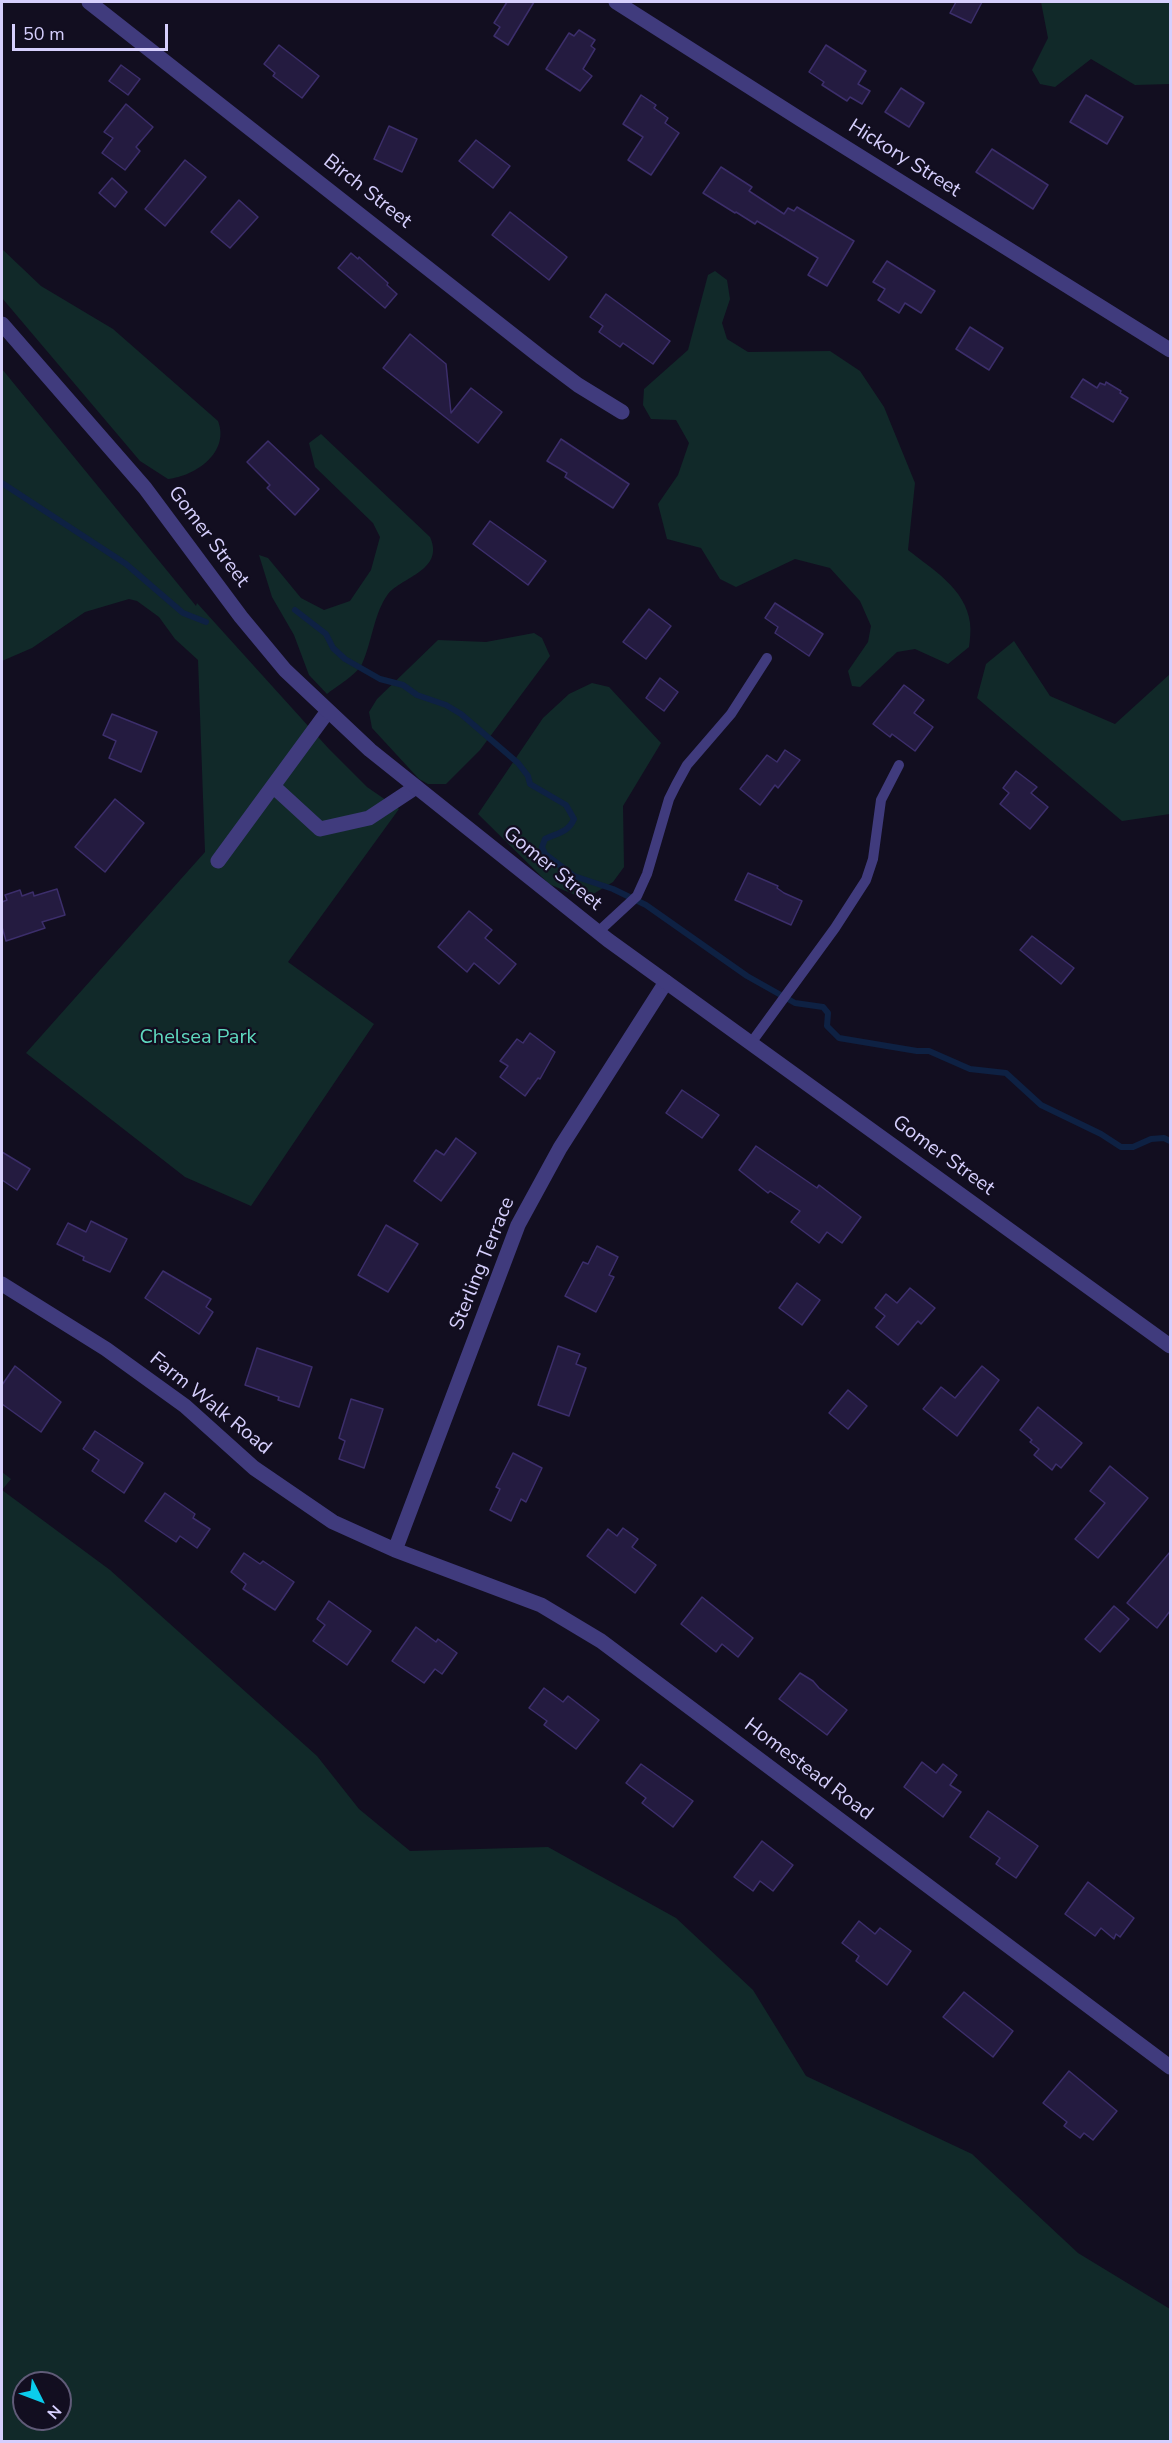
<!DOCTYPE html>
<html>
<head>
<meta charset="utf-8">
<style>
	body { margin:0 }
	#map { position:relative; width:1172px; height:2443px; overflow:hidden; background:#120e20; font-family:"Nunito Sans",sans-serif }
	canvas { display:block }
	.frame { position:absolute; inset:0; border:3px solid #d6cffd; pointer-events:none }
	.north { position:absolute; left:12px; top:2371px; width:60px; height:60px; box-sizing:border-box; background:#120e20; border:2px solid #605b78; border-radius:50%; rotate:132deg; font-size:16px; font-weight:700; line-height:24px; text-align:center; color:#d6cffd }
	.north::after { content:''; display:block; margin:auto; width:21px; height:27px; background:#0bccec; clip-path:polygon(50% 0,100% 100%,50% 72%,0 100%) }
	.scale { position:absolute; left:12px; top:24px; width:156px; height:27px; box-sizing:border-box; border:3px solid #d6cffd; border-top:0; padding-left:8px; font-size:18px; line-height:21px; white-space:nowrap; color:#d6cffd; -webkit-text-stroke:4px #120e20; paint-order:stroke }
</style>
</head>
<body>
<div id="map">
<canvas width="1172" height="2443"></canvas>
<div class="frame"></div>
<div class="north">N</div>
<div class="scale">50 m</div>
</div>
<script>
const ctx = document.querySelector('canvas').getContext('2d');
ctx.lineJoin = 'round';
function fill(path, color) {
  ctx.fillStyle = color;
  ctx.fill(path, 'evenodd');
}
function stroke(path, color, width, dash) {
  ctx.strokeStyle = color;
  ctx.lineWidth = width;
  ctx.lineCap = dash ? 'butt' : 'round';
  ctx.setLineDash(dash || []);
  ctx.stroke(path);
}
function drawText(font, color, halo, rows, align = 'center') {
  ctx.font = font + ' "Nunito Sans",sans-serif';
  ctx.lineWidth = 4.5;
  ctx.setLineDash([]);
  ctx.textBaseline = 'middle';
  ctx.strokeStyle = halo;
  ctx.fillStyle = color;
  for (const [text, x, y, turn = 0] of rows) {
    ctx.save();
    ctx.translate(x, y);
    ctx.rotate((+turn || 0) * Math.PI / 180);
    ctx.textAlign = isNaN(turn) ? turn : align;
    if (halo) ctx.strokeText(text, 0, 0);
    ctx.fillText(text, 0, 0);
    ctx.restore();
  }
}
fill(new Path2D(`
	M1041,2H1170V84L1135,85L1091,59L1055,87L1040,84L1032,70L1048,38Z
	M2,249L41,286L113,329L218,421C230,452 196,476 168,479L140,461L2,298Z
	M715,271L727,280L730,299L722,323L727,339L748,352L830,351L860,371L884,407L915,483L908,550C932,569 966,589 970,623C971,631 970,639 969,647L948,664L915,649L897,652L860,687L852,686L848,671L868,642L871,626L860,601L830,568L795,559L736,587L720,579L701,548L667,539L658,504L678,475L689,443L676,420L651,419L643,405L644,389L688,350L708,275Z
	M2,369L196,606L197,603L329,749L367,787L399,809L288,962L374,1024L251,1206L185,1177L26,1053L205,852L198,660L175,639L159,617L137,601L129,599L85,612L32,648L2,661Z
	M321,434L430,537C445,570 402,577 388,594C374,613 372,642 362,664C356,675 337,686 327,694L309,675L294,635L272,597L259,555L268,558L301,598L324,610L350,601L371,570L380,537L373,523L315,467L309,443Z
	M534,633L542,638L550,656L480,750L446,784H428L419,779L372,728L369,712L377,699L438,640L486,642Z
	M1014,641L1050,696L1115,724L1170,674V814L1122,821L977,698L986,664Z
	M592,683L609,687L661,743L623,806L624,867L613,882L590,896L580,897L549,884L478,814L543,718L569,694Z
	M2,1472L11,1479L2,1490L110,1570L317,1756L359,1809L410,1851L548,1847L676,1918L753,1990L806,2076L972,2154L1078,2253L1170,2309V2441H2ZM24,2383H60V2419H24Z`), '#112929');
stroke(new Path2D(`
	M2,483L126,564L183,613L206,622
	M295,610L326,634L333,648L345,659L380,679L403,685L417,695L446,705L461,714L518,763L528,776L530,784L566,805L574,819C568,833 557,833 545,839L542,847L545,854L574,876L613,889L646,905L747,976L795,1003L823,1007L828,1013L827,1026L839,1038L917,1051H929L970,1069L1006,1073L1041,1105L1101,1134L1121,1147H1133L1151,1139L1164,1138L1170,1141`), '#0e2143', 6);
const building = new Path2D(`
	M507,2H534L508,45L494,36L500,27L494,23Z
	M956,2H982L971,23L950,13Z
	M579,30L595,40L591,46L595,49L583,69L592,76L580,91L546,69L569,33L574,36Z
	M279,45L319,76L302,98L273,76L275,73L264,64Z
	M826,45L866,71L858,84L870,91L862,104L850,97L847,101L822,85L824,82L809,72Z
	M121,65L140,79L128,95L109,81Z
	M901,88L924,103L909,127L885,112Z
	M641,95L656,105L654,108L668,118L665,123L679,133L651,175L628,160L643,137L623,124Z
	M1086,95L1123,117L1107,144L1070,122Z
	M126,104L153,127L136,147L140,151L125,170L102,153L113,138L104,132Z
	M389,126L417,139L402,172L374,159Z
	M476,140L510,166L493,188L459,161Z
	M992,149L1048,185L1033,209L976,172Z
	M185,160L206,177L165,226L145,209Z
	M721,167L752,187L749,191L784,214L788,208L794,211L797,207L854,241L827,286L808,275L818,258L757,221L755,224L736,212L735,213L703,193Z
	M112,178L127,192L115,207L99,193Z
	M239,200L258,217L230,248L211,232Z
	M510,212L567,257L549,280L492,235Z
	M351,253L358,259L359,257L388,283L387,285L397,294L385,308L338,268Z
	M887,261L935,291L921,313L905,303L899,313L878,300L885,289L873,282Z
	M606,294L670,341L653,364L623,343L620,347L599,332L603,326L590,317Z
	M970,327L1003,348L989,370L956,349Z
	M410,334L446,364L451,413L471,388L502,412L478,443L383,368Z
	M1083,379L1097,388L1100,383L1105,385L1106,382L1121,391L1120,393L1128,398L1113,422L1071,397Z
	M561,439L629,484L613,508L565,477L567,473L547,461Z
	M268,441L319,489L295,515L267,488L270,485L247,462Z
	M490,521L546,561L528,585L473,544Z
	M775,603L823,634L809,656L775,633L778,627L765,618Z
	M649,609L671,626L646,659L623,642Z
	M660,678L678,692L664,711L646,698Z
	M904,685L924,700L914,713L933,727L915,751L892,734L890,737L873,724Z
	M112,714L157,732L141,772L109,758L116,741L103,735Z
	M785,750L800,760L778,788L775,785L760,805L740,789L767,755L777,762Z
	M1016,771L1037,787L1031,793L1048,807L1030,829L1000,804L1009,793L1003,788Z
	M115,799L144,823L105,872L75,847Z
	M748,873L778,886L777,888L784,893L802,901L791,925L735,900Z
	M57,889L65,915L42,922L45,928L6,941L2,927V902L7,900L5,895L20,890L22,896L33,892L34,896Z
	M469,911L492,930L485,938L516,964L499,984L474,963L467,972L438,947Z
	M1032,936L1074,968L1061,984L1020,950Z
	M530,1033L555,1052L540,1079L538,1078L525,1096L500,1077L508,1066L500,1061L517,1039L523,1043Z
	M682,1090L719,1115L702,1138L666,1113Z
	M456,1138L476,1153L441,1201L414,1181L436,1150L444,1155Z
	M756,1146L817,1188L819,1185L861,1217L842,1243L827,1232L819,1243L791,1222L800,1211L770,1191L768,1193L739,1170Z
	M2,1152L30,1169L17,1190L2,1180Z
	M91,1221L127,1239L110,1272L83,1260L84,1257L57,1244L68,1223L86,1232Z
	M386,1225L418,1244L388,1292L358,1275Z
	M597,1246L618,1257L609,1275L614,1277L596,1312L565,1296L583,1262L588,1264Z
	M163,1271L211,1299L206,1307L213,1312L199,1334L145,1298Z
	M797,1283L820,1300L802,1325L779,1308Z
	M910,1288L935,1308L921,1324L918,1321L898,1345L876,1327L885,1316L875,1308L886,1294L897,1303Z
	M558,1346L580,1354L576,1364L586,1368L569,1416L538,1405Z
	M257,1348L312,1367L299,1407L278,1400L279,1397L245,1385Z
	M15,1366L61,1402L41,1432L2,1404V1385Z
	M982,1366L999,1380L957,1436L923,1409L941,1387L955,1398Z
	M848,1390L867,1406L848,1429L829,1413Z
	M351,1399L383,1409L364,1468L339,1459L345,1441L339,1438Z
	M1038,1407L1082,1443L1061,1468L1056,1464L1052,1470L1034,1455L1039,1449L1030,1442L1032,1440L1020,1430Z
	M95,1431L143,1463L124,1493L92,1471L99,1460L83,1449Z
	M513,1453L542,1468L526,1502L521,1499L511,1521L490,1510L500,1489L496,1487Z
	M1110,1466L1148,1498L1098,1558L1075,1539L1105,1503L1090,1491Z
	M165,1493L195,1514L193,1518L210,1529L197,1548L180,1536L176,1542L145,1521Z
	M623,1528L638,1539L632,1547L656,1565L635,1593L587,1556L608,1529L617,1536Z
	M1170,1552V1611L1157,1628L1127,1603Z
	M244,1553L260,1564L263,1561L294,1582L275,1610L243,1589L246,1584L231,1572Z
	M702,1597L753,1638L738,1657L722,1644L716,1652L681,1624Z
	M329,1601L371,1631L347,1665L313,1641L325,1625L317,1619Z
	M1114,1606L1129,1619L1100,1652L1085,1639Z
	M416,1627L436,1642L438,1639L457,1653L442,1674L435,1669L424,1683L392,1661Z
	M800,1673L813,1681L819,1688L847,1710L827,1735L779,1699Z
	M544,1688L563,1702L568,1696L599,1720L576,1749L544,1725L547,1721L529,1708Z
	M922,1762L936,1773L943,1764L957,1775L950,1785L961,1792L943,1817L904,1787Z
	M641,1764L693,1801L673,1827L642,1803L646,1798L626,1783Z
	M988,1811L1038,1846L1016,1878L996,1864L1000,1858L970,1837Z
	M762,1841L793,1865L773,1891L760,1881L753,1891L734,1877Z
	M1088,1882L1134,1918L1120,1937L1116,1934L1114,1939L1101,1928L1095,1936L1065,1914Z
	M859,1921L875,1934L880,1928L911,1951L887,1985L856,1961L859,1956L842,1943Z
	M964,1992L1013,2031L993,2057L943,2017Z
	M1069,2071L1117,2111L1093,2140L1084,2133L1080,2138L1064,2126L1067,2122L1043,2103Z`);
fill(building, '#241b40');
stroke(building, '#3c2e6b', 1.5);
stroke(new Path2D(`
	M598,932L637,896L647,874L669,799L676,785L687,765L731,714L767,658
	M751,1043L835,928L866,880L873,859L881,800L899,765`), '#403b7d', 10);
stroke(new Path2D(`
	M89,2L542,358L578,385L622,412
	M616,2L800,119L1170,350
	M273,786L320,829L369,818L416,787
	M218,861L328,711
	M2,1284L106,1349L185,1406L254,1468L333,1522L395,1550L541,1605L601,1641L1170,2067
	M395,1550L518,1225L560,1148L666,982`), '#403b7d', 15);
stroke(new Path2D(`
	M2,324L145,488L241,617L285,670L370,750L608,940L1170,1346`), '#403b7d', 15);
drawText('20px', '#d6cffd', '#120e20', [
	["Hickory Street",904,159,32],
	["Birch Street",367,192,38],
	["Gomer Street",208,537,53],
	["Gomer Street",552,869,39],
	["Gomer Street",943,1156,36],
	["Sterling Terrace",483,1264,-68],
	["Farm Walk Road",210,1404,39],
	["Homestead Road",808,1770,37]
]);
drawText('20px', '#5fd9bf', '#120e20', [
	["Chelsea Park",198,1038]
]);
</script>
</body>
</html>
